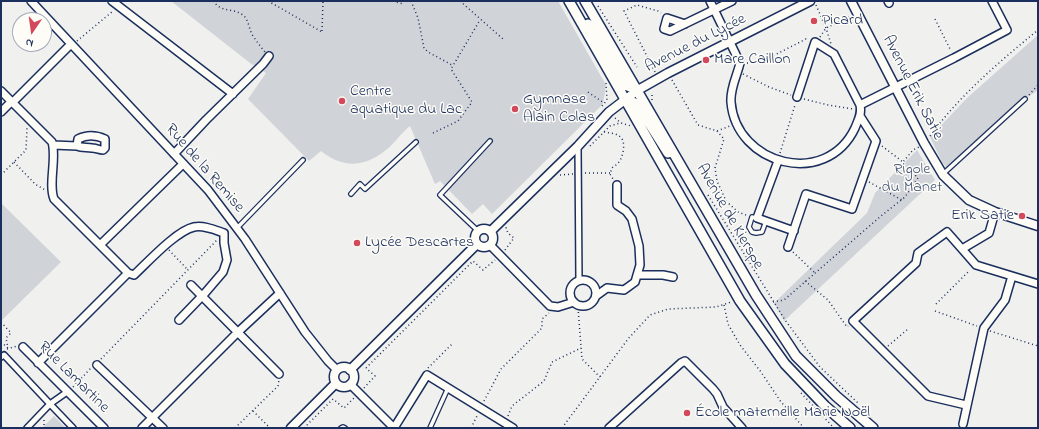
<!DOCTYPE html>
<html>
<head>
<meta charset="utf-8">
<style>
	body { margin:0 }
	#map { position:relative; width:1039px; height:429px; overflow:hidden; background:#f0f0ee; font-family:"Indie Flower",sans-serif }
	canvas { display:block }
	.frame { position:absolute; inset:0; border:2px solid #1b2f5e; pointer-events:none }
	.north { position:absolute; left:12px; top:12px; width:40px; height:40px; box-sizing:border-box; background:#fdfcf7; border:1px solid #a3aaba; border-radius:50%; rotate:193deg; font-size:11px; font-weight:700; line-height:16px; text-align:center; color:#1b2f5e }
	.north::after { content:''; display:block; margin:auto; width:14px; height:18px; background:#d1495b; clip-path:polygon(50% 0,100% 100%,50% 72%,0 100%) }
</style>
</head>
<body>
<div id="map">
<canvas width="1039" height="429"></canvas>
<div class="frame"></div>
<div class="north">N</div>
</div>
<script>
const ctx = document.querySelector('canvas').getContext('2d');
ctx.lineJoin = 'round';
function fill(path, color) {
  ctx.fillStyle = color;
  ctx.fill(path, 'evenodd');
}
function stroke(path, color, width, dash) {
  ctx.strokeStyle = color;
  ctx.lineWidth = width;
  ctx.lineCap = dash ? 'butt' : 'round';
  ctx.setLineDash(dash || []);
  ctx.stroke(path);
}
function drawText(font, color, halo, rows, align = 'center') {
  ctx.font = font + ' "Indie Flower",sans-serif';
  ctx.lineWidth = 3;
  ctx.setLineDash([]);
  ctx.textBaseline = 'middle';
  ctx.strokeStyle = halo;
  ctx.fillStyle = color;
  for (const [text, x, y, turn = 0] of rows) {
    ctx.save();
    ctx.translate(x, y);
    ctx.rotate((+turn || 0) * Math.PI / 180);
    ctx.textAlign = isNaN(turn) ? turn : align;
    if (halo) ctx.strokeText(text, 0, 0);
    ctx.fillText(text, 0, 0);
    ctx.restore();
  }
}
fill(new Path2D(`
	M171,1H558L606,85L603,104L492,214L483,204L472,214L440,181L435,184L410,126C401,133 395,143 386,150C364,168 342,168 321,151L309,161L248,99L266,73L250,63Z
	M1038,35V90L1008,111L947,168L942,162L930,137L967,98Z
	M917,150L935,180L784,321L774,303L867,213L875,193Z
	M1,203L61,262L1,321Z
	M54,416L66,428H42Z`), '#d0d3d8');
const service = new Path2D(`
	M943,174L1025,99
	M351,194L360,184L365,189L416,142
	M757,218L752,217L749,227L752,232L756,233L762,232L766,221
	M237,228L303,160
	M478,231L440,195L490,141
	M341,428L343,427L345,428
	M430,428L448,388`);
const pedestrian = new Path2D(`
	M578,147L579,281
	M1,357L4,355L50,404L27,428
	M67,392L50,404L73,428`);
const minor = new Path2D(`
	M31,1L208,190L245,239L305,332L328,361L337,370
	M112,1L233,94
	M710,1L740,63C737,76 730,88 731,102C736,165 826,189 855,128C858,120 862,114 860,105L954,58L1007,30L992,1
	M888,1L889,3
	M685,24L667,18L664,29L670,31L732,1
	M1,91L52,142C57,158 48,184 54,199L128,273L134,275C148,262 176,231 194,227C204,225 215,230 224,233V243L227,260L223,272L205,293L179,320
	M797,97L815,42L834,54L860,105
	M13,102L71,44
	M1,112L12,101
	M53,145L77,146C82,148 87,147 92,148C96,148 99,150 103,150L105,148V139C96,135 86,135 78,139L77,146
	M174,154L206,120L263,64L269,56
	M778,161L757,218L794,231
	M100,245L183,164
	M491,246L550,306L558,307L574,302
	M788,247L806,194L852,209L876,141L860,116
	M962,249L976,265L1038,284
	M637,275H663L673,277
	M570 293a13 13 0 1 1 26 0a13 13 0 1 1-26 0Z
	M191,285L279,374
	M596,296L607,288L624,290L635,282L640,265L639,246L632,219L626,211L617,205V185
	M23,347L104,428
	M38,363L128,273
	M97,365L163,428
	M350,384L394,428L427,375L513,428
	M966,405L928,396L853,321L916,263L918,253L947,232L962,249L989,233L995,212
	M963,424L984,328L1005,300L1012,276
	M142,428L237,333L280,293
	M609,428L681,363L685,361L713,389L717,394L723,407L742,428`);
const tertiary = new Path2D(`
	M851,1L924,143L943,175L969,200L995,212L1038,226
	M475 238a9 9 0 1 1 18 0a9 9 0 1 1-18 0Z
	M491,231L578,146L609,112L626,99L638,90L668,73L810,1
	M334 377a10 10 0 1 1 20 0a10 10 0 1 1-20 0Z
	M350,370L477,244
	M291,428L336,383`);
const secondary = new Path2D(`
	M569,1L740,301L785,364L825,406L850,428
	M585,1L756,295L796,356L836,396L873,428
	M588,24L592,29L625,85L638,90
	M626,99L637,104L668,153`);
stroke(service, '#1b2f5e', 6);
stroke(pedestrian, '#1b2f5e', 8);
stroke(minor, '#1b2f5e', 10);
stroke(tertiary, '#1b2f5e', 11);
stroke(secondary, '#1b2f5e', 12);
stroke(new Path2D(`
	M213,1C223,14 234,7 244,16C249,21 249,30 253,36C257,42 261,47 265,52
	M268,1L322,32
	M393,1L403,4
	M411,1L418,18L424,48L428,52L452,65
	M460,1L503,39
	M816,5L826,28L831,44
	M598,6L637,67
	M935,19L951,51
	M322,31L323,1
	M820,37L826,28L851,16
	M77,41L113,11
	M747,63H759L806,39L809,40
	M655,72L624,11L637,5L658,11L661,13
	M743,74L769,87L791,95
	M672,80L698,125L717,131L730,126
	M588,92L604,103
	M1029,95L1038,85
	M804,99L828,105L853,109
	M652,100V92
	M602,106L607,100L606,83
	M615,118L621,123L631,126
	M717,131L724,139L715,168L717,181L726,201L738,212L746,215
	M604,132C608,133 616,133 619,136C627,140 623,157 619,162C617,165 614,166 612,168L610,174L613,179
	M433,133L458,121L472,102L451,69L480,20
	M930,136C960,95 999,62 1038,30
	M590,146L610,126L620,123
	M882,146L903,162
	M780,153L795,105
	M14,162L35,184L45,190
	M585,173H611
	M1,175L26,150L27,128
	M560,175L573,174
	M869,182L902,200
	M708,195L785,320L820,367L858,403
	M169,250L187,269
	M505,250L514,238L508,233L506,228L507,227
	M793,252L815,273
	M805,281L828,300L847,327L848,326
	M773,302L784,300L881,216L905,197L918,178L903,162L913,150L919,147
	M936,304L970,270
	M724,305L728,324L740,345L761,372L781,402L804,428
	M578,308L582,359L600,377
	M935,311L977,326
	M1,322L11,333L6,338L8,348
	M990,331L1038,346
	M1,342L8,348
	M888,346L908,329
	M7,349L17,346
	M101,359L217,240
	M366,368L473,261L483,270L495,260
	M428,368L452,344
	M73,387L91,368
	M364,388L375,376L366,368
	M801,393L834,428
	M484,401L501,369L542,328V319L549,313
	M253,411L270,428
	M508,416L512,406L544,381L552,362L581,348
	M44,420V428
	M235,428L278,386L279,380
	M304,428L333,399L344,408L354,398
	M471,428L478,414
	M562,428L628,339L650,315L668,309L716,307L731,302`), '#1b2f5e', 1.5, [1, 3]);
stroke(service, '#fdfcf7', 3.5);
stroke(pedestrian, '#fdfcf7', 5);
stroke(minor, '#fdfcf7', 7);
stroke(tertiary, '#fdfcf7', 8);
stroke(secondary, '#fdfcf7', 9);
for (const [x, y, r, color] of [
	[814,21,4,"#d1495b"],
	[706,60,4,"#d1495b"],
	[342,101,4,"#d1495b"],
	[515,109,4,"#d1495b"],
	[1022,216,4,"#d1495b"],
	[357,243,4,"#d1495b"],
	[687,413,4,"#d1495b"]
]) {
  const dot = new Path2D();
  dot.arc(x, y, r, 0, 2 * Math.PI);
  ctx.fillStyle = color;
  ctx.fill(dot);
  stroke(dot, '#fdfcf7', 1.5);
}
drawText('16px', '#1b2f5e', '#fdfcf7', [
	["Picard",822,21],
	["Mare Caillon",714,60],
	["Centre",350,92],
	["aquatique du Lac",350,110],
	["Gymnase",523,100],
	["Alain Colas",523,118],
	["Erik Satie",1014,216,"right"],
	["Lycée Descartes",365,243],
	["École maternelle Marie Noël",695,413]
], 'left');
drawText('16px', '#1b2f5e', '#fdfcf7', [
	["Avenue du Lycée",696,44,-27],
	["Avenue Erik Satie",912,88,63],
	["Rue de la Remise",204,169,49],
	["Avenue de Kierspe",729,217,60],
	["Rue Lamartine",73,378,45]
]);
drawText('16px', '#48587c', '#fdfcf7', [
	["Rigole",912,170],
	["du Manet",912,188]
]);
</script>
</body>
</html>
